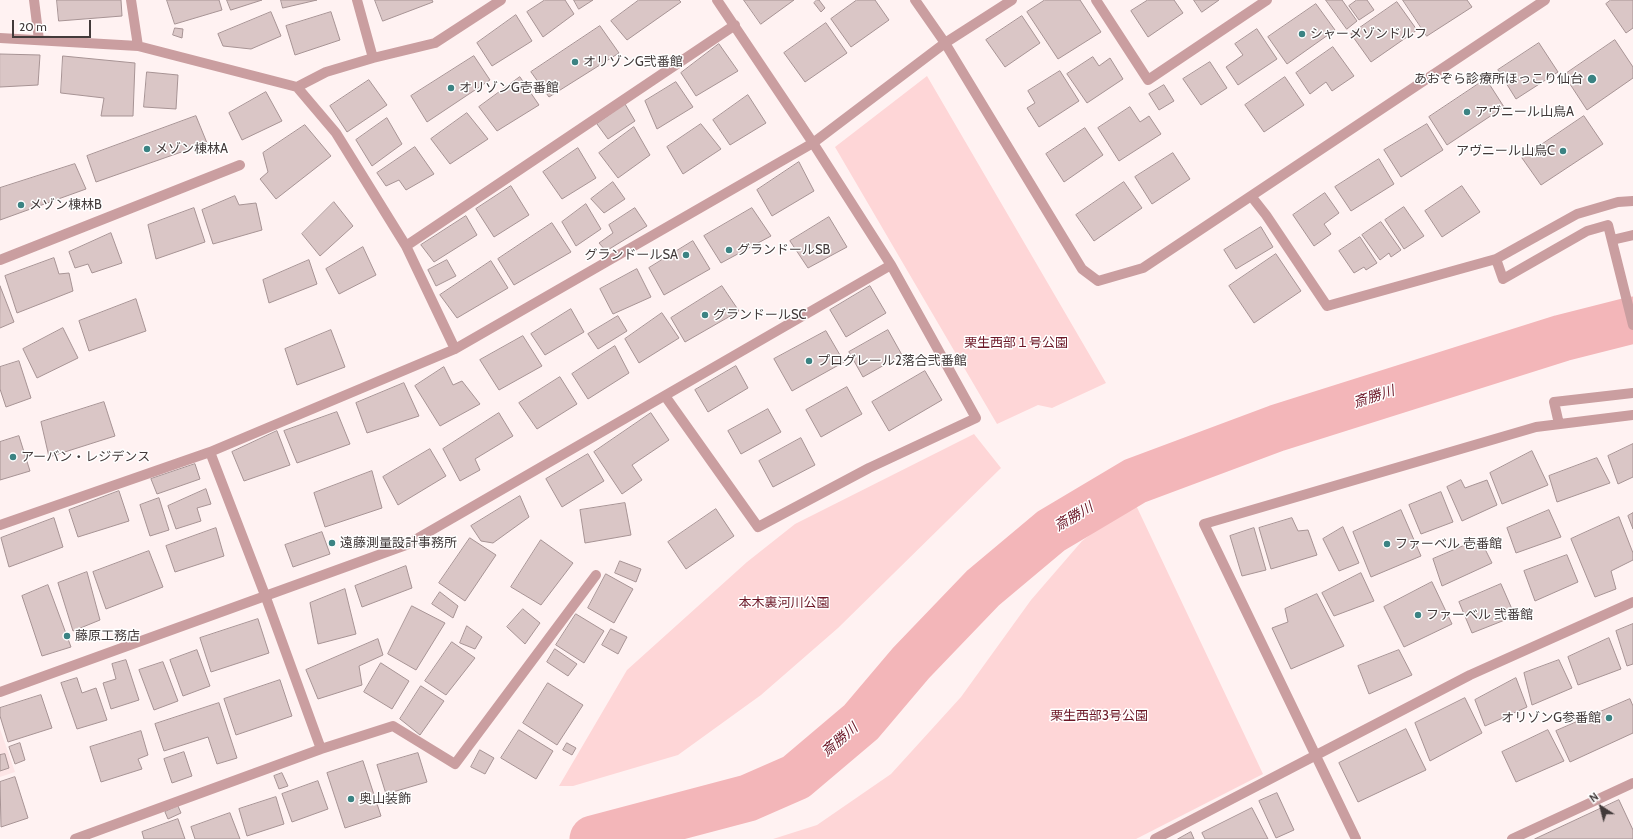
<!DOCTYPE html>
<html>
<head>
<meta charset="utf-8">
<style>
	body { margin:0 }
	#map { position:relative; width:1633px; height:839px; overflow:hidden; background:#fff2f2; font-family:Cabin,sans-serif }
	canvas { display:block }
	.north { position:absolute; left:1581px; top:787px; width:40px; height:40px; -webkit-text-stroke:3px #fff; paint-order:stroke; rotate:324deg; font-size:11px; font-weight:700; line-height:16px; text-align:center; color:#423a3a }
	.north::after { content:''; display:block; margin:auto; width:14px; height:18px; background:#423a3a; clip-path:polygon(50% 0,100% 100%,50% 72%,0 100%) }
	.scale { position:absolute; left:12px; top:20px; width:79px; height:18px; box-sizing:border-box; border:2px solid #423a3a; border-top:0; padding-left:5px; font-size:12px; line-height:14px; white-space:nowrap; color:#423a3a; -webkit-text-stroke:3px #fff; paint-order:stroke }
</style>
</head>
<body>
<div id="map">
<canvas width="1633" height="839"></canvas>
<div class="north">N</div>
<div class="scale">20 m</div>
</div>
<script>
const ctx = document.querySelector('canvas').getContext('2d');
ctx.lineJoin = 'round';
function fill(path, color) {
  ctx.fillStyle = color;
  ctx.fill(path, 'evenodd');
}
function stroke(path, color, width, dash) {
  ctx.strokeStyle = color;
  ctx.lineWidth = width;
  ctx.lineCap = dash ? 'butt' : 'round';
  ctx.setLineDash(dash || []);
  ctx.stroke(path);
}
function drawText(font, color, halo, rows, align = 'center') {
  ctx.font = font + ' Cabin,"Noto Sans JP",sans-serif';
  ctx.lineWidth = 3;
  ctx.setLineDash([]);
  ctx.textBaseline = 'middle';
  ctx.strokeStyle = halo;
  ctx.fillStyle = color;
  for (const [text, x, y, turn = 0] of rows) {
    ctx.save();
    ctx.translate(x, y);
    ctx.rotate((+turn || 0) * Math.PI / 180);
    ctx.textAlign = isNaN(turn) ? turn : align;
    if (halo) ctx.strokeText(text, 0, 0);
    ctx.fillText(text, 0, 0);
    ctx.restore();
  }
}
fill(new Path2D(`
	M0,729L15,772L0,777Z`), '#fde5e6');
fill(new Path2D(`
	M927,76L1106,383L1052,408L1038,405L997,424L835,147Z
	M974,434L1001,468L838,628L761,695L678,755L573,786H559L627,670L747,562L795,524Z
	M1134,501L1263,774L1136,839H773L817,825L891,774L961,697L1031,600L1082,541Z`), '#fed6d7');
stroke(new Path2D(`
	M593,839L748,798L796,777L861,722L911,663L983,588L1051,531L1135,481L1277,428L1562,338L1633,320`), '#f3b6b9', 47);
const building = new Path2D(`
	M57,0H121L122,16L59,21Z
	M167,0H219L222,10L175,24Z
	M227,0H262L231,10Z
	M281,0H317L283,8Z
	M375,0H432L433,2L383,21Z
	M545,0H565L574,14L543,37L527,12Z
	M574,0H593L579,9Z
	M639,0H679L681,2L627,40L611,21Z
	M744,0H794L761,24Z
	M817,0H819L825,8L821,12L814,3Z
	M857,0H875L889,20L851,47L831,19Z
	M1045,0H1080L1101,32L1058,59L1027,12Z
	M1148,0H1174L1183,13L1148,37L1131,11Z
	M1194,0H1219L1202,12Z
	M1326,0H1342L1357,21L1347,29Z
	M1357,0H1367L1374,10L1359,20L1349,6Z
	M1403,0H1467L1472,7L1427,36Z
	M1611,0H1633V28L1626,33L1606,4Z
	M1397,2L1417,30L1371,62L1351,34Z
	M1316,4L1335,30L1287,64L1268,37Z
	M271,12L281,36L251,49L223,46L218,34Z
	M331,12L340,40L295,55L286,26Z
	M516,15L532,41L492,66L477,43Z
	M1022,16L1040,43L1005,67L986,40Z
	M826,23L847,53L805,82L784,53Z
	M600,26L619,53L549,97L531,72Z
	M175,28L183,29L182,38L173,35Z
	M1257,29L1277,59L1238,85L1226,67L1243,55L1235,44Z
	M1615,40L1633,67V78L1587,110L1564,75Z
	M1539,43L1558,72L1516,99L1498,70Z
	M719,44L738,71L696,96L681,73Z
	M1333,47L1354,76L1332,91L1326,82L1310,94L1296,73Z
	M0,54L40,55L38,85L0,87Z
	M63,56L135,63L133,116H101L104,98L61,93Z
	M474,56L490,80L427,122L411,96Z
	M1093,57L1099,66L1110,58L1123,79L1087,103L1067,74Z
	M1210,62L1227,88L1201,105L1183,79Z
	M1060,71L1079,101L1039,127L1027,108L1035,103L1028,91Z
	M147,72L178,75L176,109L144,107Z
	M520,77L539,105L497,131L479,107Z
	M1285,77L1304,105L1264,132L1245,105Z
	M1486,79L1504,107L1447,145L1429,117Z
	M369,80L387,105L347,132L330,106Z
	M676,82L693,107L657,129L645,101Z
	M1164,85L1174,101L1159,110L1149,94Z
	M266,92L282,121L242,140L229,113Z
	M748,95L766,123L730,145L713,120Z
	M625,104L635,121L608,139L597,124Z
	M1130,107L1140,122L1149,116L1161,134L1119,161L1098,128Z
	M467,113L488,139L450,164L431,139Z
	M196,116L207,143L96,182L87,156Z
	M1584,116L1603,144L1541,185L1522,158Z
	M387,118L402,144L372,166L356,140Z
	M701,124L721,149L683,174L667,147Z
	M1427,124L1443,150L1401,177L1384,150Z
	M305,125L331,156L276,199L260,179L268,172L263,153Z
	M634,127L650,155L618,178L599,153Z
	M1085,128L1103,155L1064,182L1046,154Z
	M415,147L434,174L406,190L399,180L386,186L377,173Z
	M578,148L596,178L562,199L543,172Z
	M1173,153L1190,179L1152,204L1135,177Z
	M1379,159L1394,184L1351,211L1335,187Z
	M799,162L814,191L772,216L757,190Z
	M75,164L86,189L0,220V188Z
	M613,182L625,199L604,213L591,199Z
	M1124,182L1142,208L1094,241L1076,215Z
	M511,186L529,215L494,237L476,209Z
	M1462,186L1480,212L1442,237L1425,211Z
	M1325,193L1339,213L1324,224L1331,234L1314,246L1293,215Z
	M235,196L239,205L256,203L262,230L213,244L202,210Z
	M334,202L353,226L320,256L302,234Z
	M586,204L601,229L576,246L562,222Z
	M1404,207L1424,236L1404,249L1385,220Z
	M194,208L205,242L156,259L148,225Z
	M635,208L647,226L606,251L599,243L613,233L609,225Z
	M752,208L771,236L721,263L704,236Z
	M466,216L477,235L434,262L421,245Z
	M829,217L847,247L808,268L790,241Z
	M1381,222L1401,250L1391,257L1389,253L1380,260L1362,235Z
	M552,223L571,252L514,285L498,259Z
	M1261,227L1273,247L1236,269L1224,250Z
	M111,233L122,263L92,273L88,264L75,268L69,252Z
	M1360,237L1377,263L1366,270L1364,267L1354,273L1339,251Z
	M693,241L710,269L664,295L649,268Z
	M363,247L376,275L339,294L326,269Z
	M1276,254L1301,291L1254,323L1229,286Z
	M54,258L59,274L69,273L73,291L17,313L5,276Z
	M309,260L317,284L269,303L263,280Z
	M447,260L456,276L436,286L428,270Z
	M491,261L508,288L457,318L440,295Z
	M637,269L651,297L613,314L600,289Z
	M0,286L14,322L0,328Z
	M722,286L739,311L685,342L671,318Z
	M870,286L886,313L846,337L830,310Z
	M136,299L146,331L89,351L79,321Z
	M571,309L584,332L545,355L531,334Z
	M662,313L679,338L639,363L625,339Z
	M618,316L627,331L598,349L588,334Z
	M63,328L78,358L37,378L23,349Z
	M331,330L345,367L297,385L285,349Z
	M888,330L902,355L863,377L849,352Z
	M826,331L844,362L792,391L774,359Z
	M523,336L542,366L499,390L480,360Z
	M615,346L629,373L588,399L572,374Z
	M19,361L31,398L6,407L0,389V367Z
	M736,366L748,388L708,412L695,390Z
	M444,367L453,385L462,381L480,404L440,426L415,386Z
	M925,371L942,400L889,431L872,402Z
	M560,377L577,404L537,429L519,403Z
	M404,383L419,416L367,433L356,403Z
	M847,387L862,414L821,437L806,410Z
	M104,402L115,436L49,457L41,422Z
	M768,409L781,432L741,454L728,431Z
	M337,412L350,444L297,463L284,431Z
	M499,413L513,436L475,459L480,470L460,481L443,449Z
	M651,413L669,440L632,465L642,480L622,494L594,452Z
	M277,431L290,465L244,481L232,452Z
	M19,436L30,471L0,480V442Z
	M801,438L815,465L773,487L759,461Z
	M1633,444V477L1618,484L1608,456Z
	M430,449L446,476L398,505L383,477Z
	M1532,451L1548,485L1502,504L1490,473Z
	M588,454L604,481L562,507L546,479Z
	M1597,458L1610,483L1557,502L1549,476Z
	M195,464L200,479L157,494L151,479Z
	M372,471L382,508L325,527L314,493Z
	M1461,480L1465,488L1487,480L1497,505L1462,521L1447,487Z
	M206,489L211,504L197,508L201,521L176,529L168,506Z
	M119,491L129,521L78,537L69,510Z
	M1441,492L1453,522L1421,534L1409,505Z
	M520,496L529,517L493,543L481,541L471,526Z
	M159,498L169,530L150,536L140,505Z
	M625,503L631,535L585,543L580,510Z
	M716,509L734,536L686,569L668,542Z
	M1401,510L1421,556L1371,577L1353,532Z
	M1549,510L1561,537L1516,553L1507,528Z
	M1633,513V529L1628,516Z
	M1619,517L1633,553V560L1611,571L1616,589L1595,597L1571,539Z
	M54,518L63,547L9,567L1,538Z
	M1292,518L1298,531L1308,530L1317,555L1271,569L1259,528Z
	M1343,527L1359,563L1339,571L1323,539Z
	M216,528L224,556L175,572L166,546Z
	M1254,528L1266,570L1242,576L1230,536Z
	M322,532L330,554L293,567L285,545Z
	M470,538L496,555L465,601L439,583Z
	M1480,539L1492,563L1442,586L1433,559Z
	M541,540L573,563L541,605L511,587Z
	M149,551L163,587L106,609L93,572Z
	M1567,555L1578,582L1535,601L1524,571Z
	M620,561L641,569L636,582L615,573Z
	M406,566L412,588L362,607L355,586Z
	M87,572L100,620L73,631L58,583Z
	M1361,573L1374,601L1334,616L1322,593Z
	M606,574L633,589L614,623L588,608Z
	M1432,582L1452,624L1404,647L1384,607Z
	M1501,584L1515,616L1472,633L1459,602Z
	M48,585L71,647L42,656L22,596Z
	M345,589L356,634L318,644L310,603Z
	M440,592L458,606L453,618L432,604Z
	M1317,594L1344,646L1291,669L1272,628L1288,622L1285,609Z
	M412,606L445,623L416,670L388,654Z
	M523,609L540,623L525,644L507,627Z
	M576,614L604,631L584,663L556,645Z
	M258,619L269,653L211,672L200,638Z
	M1633,624V664L1627,666L1616,631Z
	M467,626L482,637L475,649L460,643Z
	M611,629L627,637L618,654L602,645Z
	M1609,638L1621,669L1578,685L1568,657Z
	M378,639L383,655L359,666L362,685L318,699L306,670Z
	M452,642L475,658L446,695L425,681Z
	M555,649L577,664L568,676L547,662Z
	M197,650L210,686L183,696L170,660Z
	M1399,650L1412,675L1369,694L1358,666Z
	M126,660L139,700L111,709L103,683L116,679L112,664Z
	M1559,660L1572,688L1532,705L1524,673Z
	M163,662L178,701L154,710L139,670Z
	M381,663L409,681L392,709L364,692Z
	M77,678L82,693L96,688L107,720L77,729L61,683Z
	M1516,678L1527,707L1485,726L1475,700Z
	M280,680L292,716L236,735L224,699Z
	M548,683L583,705L557,745L523,723Z
	M421,686L444,701L420,735L400,719Z
	M41,695L52,728L8,742L0,716V708Z
	M1465,698L1482,733L1430,761L1415,723Z
	M1630,699L1633,706V733L1570,762L1556,731Z
	M219,703L237,758L217,764L208,737L164,751L155,724Z
	M1406,729L1426,770L1358,802L1339,763Z
	M519,730L553,751L536,779L501,758Z
	M1548,730L1564,761L1516,782L1502,752Z
	M141,731L148,755L138,759L142,769L101,782L90,747Z
	M20,743L25,760L15,764L9,747Z
	M567,743L576,748L572,755L563,750Z
	M480,750L494,758L485,774L471,767Z
	M184,752L192,776L172,783L164,759Z
	M418,753L427,782L386,794L377,765Z
	M5,754L9,768L0,771V755Z
	M363,761L381,816L345,828L327,773Z
	M282,773L288,786L279,789L274,776Z
	M15,777L28,818L1,827L0,782Z
	M318,781L328,809L292,822L282,794Z
	M1277,793L1294,830L1276,838L1259,801Z
	M276,797L284,824L247,836L239,809Z
	M1619,800L1633,830V839H1535Z
	M178,806L181,813L168,819L165,812Z
	M1252,808L1268,839H1205L1202,833Z
	M230,813L240,839H195L191,827Z
	M178,819L185,839H144L142,832Z
	M1191,832L1194,839H1178Z`);
fill(building, '#dac6c6');
stroke(building, '#a79394', 1);
stroke(new Path2D(`
	M34,0L39,40
	M131,0L138,46
	M357,0L373,58
	M915,0L945,43L1082,269L1098,281L1143,268L1545,0
	M1096,0L1148,80L1267,0
	M0,38L138,46L297,87L336,133L406,246L455,349
	M297,87L326,72L373,58L435,43L501,0
	M1251,196L1266,215L1327,306L1496,259L1577,214L1618,202L1633,201
	M1612,240L1633,235
	M406,246L735,25
	M1496,259L1503,279L1587,231L1608,225L1633,325
	M0,260L240,165
	M665,396L758,527L869,468L976,418L891,265L813,143L717,0
	M1559,424L1554,402L1633,393
	M210,452L265,595L321,749
	M0,525L210,452L455,349L813,143L945,43L1012,0
	M0,692L406,545L891,265
	M75,839L321,749L393,726L455,764L596,575
	M1155,839L1470,675L1633,602
	M1356,839L1204,524L1536,427L1633,415
	M1512,839L1633,783`), '#ca9ea0', 10);
for (const [x, y, r, color] of [
	[1302,34,4,"#3b8383"],
	[575,62,4,"#3b8383"],
	[1592,79,5,"#3b8383"],
	[451,88,4,"#3b8383"],
	[1467,112,4,"#3b8383"],
	[147,149,4,"#3b8383"],
	[1563,151,4,"#3b8383"],
	[21,205,4,"#3b8383"],
	[729,250,4,"#3b8383"],
	[686,255,4,"#3b8383"],
	[705,315,4,"#3b8383"],
	[809,361,4,"#3b8383"],
	[13,457,4,"#3b8383"],
	[332,543,4,"#3b8383"],
	[1387,544,4,"#3b8383"],
	[1418,615,4,"#3b8383"],
	[67,636,4,"#3b8383"],
	[1609,718,4,"#3b8383"],
	[351,799,4,"#3b8383"]
]) {
  const dot = new Path2D();
  dot.arc(x, y, r, 0, 2 * Math.PI);
  ctx.fillStyle = color;
  ctx.fill(dot);
  stroke(dot, '#fff', 1.5);
}
drawText('13px', '#423a3a', '#fff', [
	["シャーメゾンドルフ",1310,34],
	["オリゾンG弐番館",583,62],
	["あおぞら診療所ほっこり仙台",1583,79,"right"],
	["オリゾンG壱番館",459,88],
	["アヴニール山鳥A",1475,112],
	["メゾン棟林A",155,149],
	["アヴニール山鳥C",1555,151,"right"],
	["メゾン棟林B",29,205],
	["グランドールSB",737,250],
	["グランドールSA",678,255,"right"],
	["グランドールSC",713,315],
	["プログレール2落合弐番館",817,361],
	["アーバン・レジデンス",21,457],
	["遠藤測量設計事務所",340,543],
	["ファーベル 壱番館",1395,544],
	["ファーベル 弐番館",1426,615],
	["藤原工務店",75,636],
	["オリゾンG参番館",1601,718,"right"],
	["奥山装飾",359,799]
], 'left');
drawText('13px', '#6c1726', '#fff', [
	["栗生西部１号公園",1016,343],
	["本木裏河川公園",784,603],
	["栗生西部3号公園",1099,716]
]);
drawText('italic 14px', '#6c1727', '#fff', [
	["斎勝川",1374,397,-18],
	["斎勝川",1074,517,-31],
	["斎勝川",840,740,-41]
]);
</script>
</body>
</html>
